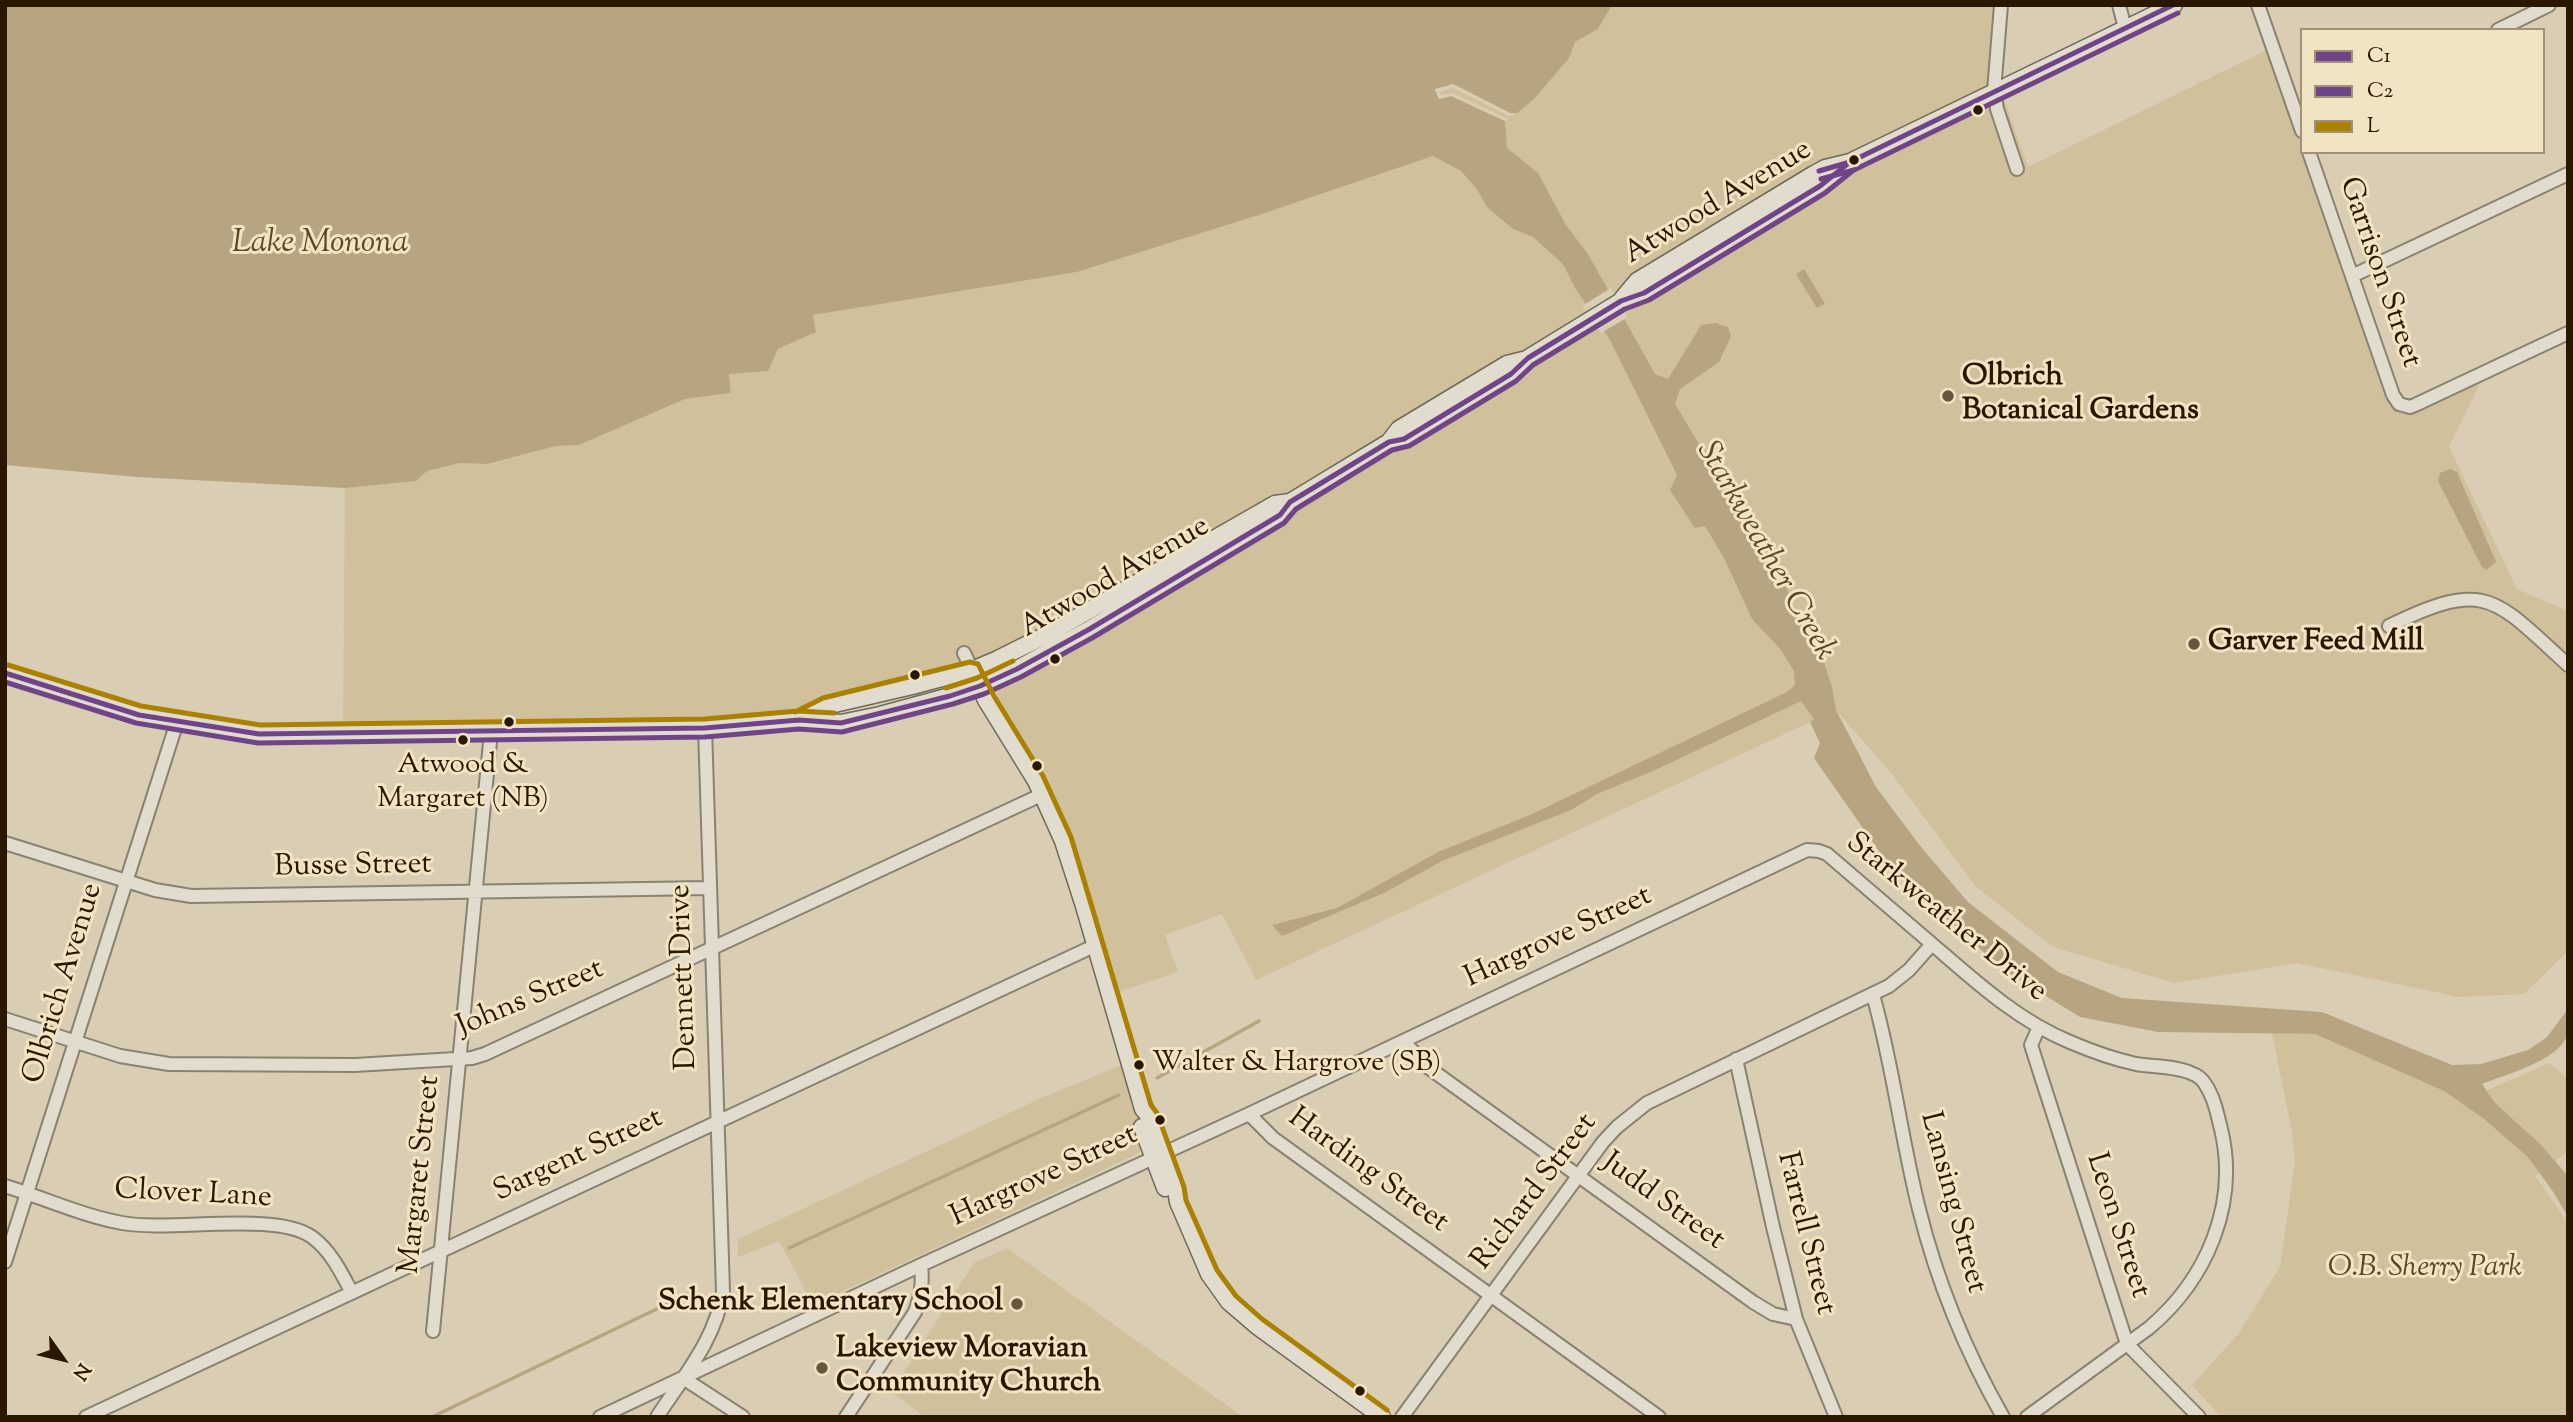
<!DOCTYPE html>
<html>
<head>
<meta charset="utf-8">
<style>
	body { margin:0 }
	#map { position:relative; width:2573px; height:1422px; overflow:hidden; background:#d9ceb3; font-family:"Sorts Mill Goudy",serif }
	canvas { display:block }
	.frame { position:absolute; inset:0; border:7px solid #2a1700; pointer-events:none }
	.legend { position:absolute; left:2300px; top:28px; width:245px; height:126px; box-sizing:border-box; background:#f1e4c3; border:2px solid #a19275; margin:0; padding:9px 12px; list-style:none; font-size:21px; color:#2a1700 }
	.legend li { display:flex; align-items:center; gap:14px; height:35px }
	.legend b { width:35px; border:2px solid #a19275 }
	.north { position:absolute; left:28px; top:1324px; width:70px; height:70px; -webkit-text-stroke:5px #f1e4c3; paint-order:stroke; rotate:124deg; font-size:19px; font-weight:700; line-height:28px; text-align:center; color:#2a1700 }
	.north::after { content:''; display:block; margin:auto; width:24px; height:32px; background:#2a1700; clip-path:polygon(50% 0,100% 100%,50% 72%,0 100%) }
</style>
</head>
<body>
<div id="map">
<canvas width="2573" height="1422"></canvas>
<div class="frame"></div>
<ul class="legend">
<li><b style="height:9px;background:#704489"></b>C1</li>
<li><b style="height:9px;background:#704489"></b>C2</li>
<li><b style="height:9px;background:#aa8100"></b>L</li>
</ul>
<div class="north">N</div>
</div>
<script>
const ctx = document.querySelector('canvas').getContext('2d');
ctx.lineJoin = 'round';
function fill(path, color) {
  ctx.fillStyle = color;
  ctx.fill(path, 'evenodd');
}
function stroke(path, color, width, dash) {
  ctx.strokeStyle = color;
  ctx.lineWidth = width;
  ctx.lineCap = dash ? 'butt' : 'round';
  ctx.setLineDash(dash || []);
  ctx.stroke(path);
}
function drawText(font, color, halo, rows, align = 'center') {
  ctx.font = font + ' "Sorts Mill Goudy",serif';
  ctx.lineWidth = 6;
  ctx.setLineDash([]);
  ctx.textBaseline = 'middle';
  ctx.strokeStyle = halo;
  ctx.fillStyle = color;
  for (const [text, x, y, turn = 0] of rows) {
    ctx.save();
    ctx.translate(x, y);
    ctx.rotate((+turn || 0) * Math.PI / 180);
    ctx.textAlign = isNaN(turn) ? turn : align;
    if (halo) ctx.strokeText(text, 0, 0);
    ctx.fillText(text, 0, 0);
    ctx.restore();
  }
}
fill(new Path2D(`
	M1612,5H2001L1995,91L2005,102L2028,167L2273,47L2302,131V152H2309L2403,406L2486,371L2449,447L2517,589L2568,611V951L2524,994L2459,997L2297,963L2174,983L2053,947L1975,886L1893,775L1836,710L1256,980L1222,914L1165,935L1178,972L1118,992L1069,829L1038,766L1003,709L983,658L799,720L343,734L345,488L416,481L427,471L460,463L487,464L556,446L579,445L685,399L731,393L729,373L768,371L778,349L816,332L813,315L1077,272L1262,214L1433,156L1439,99L1435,89L1569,58L1575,42L1598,29Z
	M2272,1033L2315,1034L2444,1091L2472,1097L2549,1063L2568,1079V1151L2535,1176L2568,1223V1417H2221L2192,1385L2239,1333L2280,1267L2295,1161L2292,1132Z
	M1122,1065L1144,1142L1139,1153L813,1305L779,1241L738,1257V1239L1048,1095Z
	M1007,1248L1243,1417H925L891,1392L974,1263Z`), '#d0c09b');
fill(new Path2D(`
	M5,5H1612L1598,29L1575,42L1569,58L1534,99L1517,113H1510L1453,84L1435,90L1439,99L1451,96L1505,121L1507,148L1538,173L1566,225L1588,254L1655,374L1668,379L1701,325L1716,323L1728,327L1731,336L1719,362L1680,389L1675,404L1738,509L1779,568L1794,608L1817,641L1832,687L1836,710L1876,787L1921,847L1968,902L2058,972L2122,998L2322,1012L2452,1065L2481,1064L2528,1050L2547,1037L2568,1009C2568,1017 2570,1030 2567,1036C2556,1062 2506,1074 2482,1084L2494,1102L2541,1145L2568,1176V1217L2554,1193L2528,1157L2483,1118L2444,1091L2315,1034L2158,1032L2080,1017L2005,971L1893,871L1814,758L1820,743L1810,722L1814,719L1801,701L1653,771L1597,794L1571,810L1442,861L1386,892L1282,936L1272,925L1337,908L1438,852L1530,815L1787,692L1795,685L1794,671L1781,650L1752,619L1725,560L1705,526L1695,528L1670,490L1677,475L1609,338L1575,288L1563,264L1533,237L1513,229L1487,207L1476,188L1461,171L1433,156L1262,214L1077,272L813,315L816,332L778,349L768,371L729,374L731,393L685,399L579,445L556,446L487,464L460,463L427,471L416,481L345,488L137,477L5,465Z
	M1804,269L1825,304L1817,308L1796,274Z
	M2450,469L2457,472L2496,562L2486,570L2482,567L2438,481L2440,473Z`), '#b7a581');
fill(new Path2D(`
	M1453,84L1510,113H1517L1509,116L1453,88L1440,92L1441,95L1452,93L1508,119L1505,121L1451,96L1439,99L1435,89Z
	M1611,288L1628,317L1601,333L1582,306Z`), '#d9ceb3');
stroke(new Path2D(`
	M1157,1078L1259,1021
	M789,1248L1119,1095
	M432,1417L692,1292`), '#b7a581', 3.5);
const street = new Path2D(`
	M2001,5L1994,91L1997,109L2017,169
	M2119,5L2125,28
	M2258,5L2302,131
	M2498,30L2549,5
	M2309,152L2393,395L2399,404L2410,407L2415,405L2568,333
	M2352,276L2568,174
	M2389,626C2487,578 2494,598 2568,665
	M964,653L972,670
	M5,843L155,890L191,896L709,888
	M1873,995C1893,1065 1901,1138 1919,1209C1937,1282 1966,1352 2003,1417
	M5,1019L120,1056L169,1064L355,1065L472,1058L485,1054L1041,795
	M2039,1027L2031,1045L2127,1344L2199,1417
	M1403,1041L1429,1068L1753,1302L1773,1314L1796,1319
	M1736,1059L1773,1227L1796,1319L1836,1417
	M1249,1114L1273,1138L1659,1417
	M5,1186C44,1198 83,1216 122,1223C171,1232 276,1211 312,1237C331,1251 341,1272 352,1293
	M5,1262L177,722
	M433,1331L491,732
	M683,1378L743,1417
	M86,1417L1094,946
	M600,1417L921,1265L1249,1114L1807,850L1819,851L1827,854C1862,884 1897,914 1932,944C1975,981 2017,1020 2070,1042C2091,1051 2113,1059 2136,1064C2153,1067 2177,1066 2193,1074C2197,1075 2203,1080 2205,1084C2214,1097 2217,1113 2221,1129C2239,1204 2207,1279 2149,1328L2027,1417
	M657,1417C683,1377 716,1339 723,1291L705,728
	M846,1417L915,1312C921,1295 923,1283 921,1265
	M1402,1417L1603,1142L1617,1127L1647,1103L1889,986L1909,970L1932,944`);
const secondary = new Path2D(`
	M1622,299L1637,281L1814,174L1825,168L1850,162L2174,5
	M1389,442L1399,429L1507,364L1523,360
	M972,670L986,700L1036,781L1063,841L1084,906L1143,1109L1149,1116L1176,1190L1178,1202L1209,1274L1229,1302L1257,1326L1382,1417
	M5,673L139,715L259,734L705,728L799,720L841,723L880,715L950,696L980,686L1017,669L1088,630L1280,515L1290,502L1313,488L1389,442L1404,439L1511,374L1528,358L1621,301L1644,293L1820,186L1850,162
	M801,719L826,706L912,686L972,670L998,659L1046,635L1275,504L1290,502
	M1142,1127L1165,1188`);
stroke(street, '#8a8270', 16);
stroke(secondary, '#716958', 19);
stroke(street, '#e1dccd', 12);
stroke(secondary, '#e1dccd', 16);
stroke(new Path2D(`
	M1819,171L1850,162L2173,5
	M5,673L139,715L259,734L705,728L799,720L841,723L950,696L980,686L1017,669L1088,630L1280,515L1290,502L1389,442L1404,439L1511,374L1528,358L1621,301L1644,293L1820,186L1850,162`), '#704489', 5);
stroke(new Path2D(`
	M1821,179L1854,170L2178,13
	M5,682L136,723L258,743L705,737L799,729L842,732L953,704L984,694L1021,677L1092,638L1284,523L1296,509L1392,450L1409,446L1516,381L1533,365L1625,309L1649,300L1825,193L1855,169`), '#704489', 5);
stroke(new Path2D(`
	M8,665L141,706L260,725L705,719L798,711L834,713
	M946,688L977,678L1013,661
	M795,712L823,698L970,662L978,664L994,696L1043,776L1071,837L1151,1105L1157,1113L1184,1187L1186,1200L1217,1270L1236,1296L1262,1319L1387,1410`), '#aa8100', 5);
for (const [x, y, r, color] of [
	[1978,110,6,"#2a1700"],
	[1854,160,6,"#2a1700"],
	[1948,396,7,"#67573f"],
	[2194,644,7,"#67573f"],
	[1055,659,6,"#2a1700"],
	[915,675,6,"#2a1700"],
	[509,722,6,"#2a1700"],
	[463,740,6,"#2a1700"],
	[1037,766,6,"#2a1700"],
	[1139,1065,6,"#2a1700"],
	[1160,1120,6,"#2a1700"],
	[1017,1304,7,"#67573f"],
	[822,1368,7,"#67573f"],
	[1360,1391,6,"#2a1700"]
]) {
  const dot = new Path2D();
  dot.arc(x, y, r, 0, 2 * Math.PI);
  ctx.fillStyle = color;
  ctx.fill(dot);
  stroke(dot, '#f1e4c3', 2.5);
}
drawText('28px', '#2a1700', '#f1e4c3', [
	["Atwood &",463,767],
	["Margaret (NB)",463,801],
	["Walter & Hargrove (SB)",1152,1065,"left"]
]);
drawText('30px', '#2a1700', '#f1e4c3', [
	["Atwood Avenue",1719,204,-31],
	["Garrison Street",2378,273,71],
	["Atwood Avenue",1116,579,-30],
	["Busse Street",353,868,-1],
	["Starkweather Drive",1945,919,39],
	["Hargrove Street",1559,939,-25],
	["Dennett Drive",686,977,-92],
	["Olbrich Avenue",65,984,-73],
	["Johns Street",531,1000,-23],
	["Sargent Street",579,1157,-25],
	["Harding Street",1367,1172,36],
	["Margaret Street",422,1175,-84],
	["Hargrove Street",1045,1178,-25],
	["Richard Street",1536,1193,-53],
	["Clover Lane",193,1196,3],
	["Judd Street",1662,1203,36],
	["Lansing Street",1951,1203,75],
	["Leon Street",2116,1226,72],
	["Farrell Street",1804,1234,76]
]);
drawText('bold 30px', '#2a1700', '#f1e4c3', [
	["Olbrich",1962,379],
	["Botanical Gardens",1962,413],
	["Garver Feed Mill",2208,644],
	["Schenk Elementary School",1003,1304,"right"],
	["Lakeview Moravian",836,1351],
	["Community Church",836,1385]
], 'left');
drawText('italic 30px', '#5a4628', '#f1e4c3', [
	["O.B. Sherry Park",2425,1270]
]);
drawText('italic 32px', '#5c492b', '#f1e4c3', [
	["Lake Monona",320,246],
	["Starkweather Creek",1764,552,60]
]);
</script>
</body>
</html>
